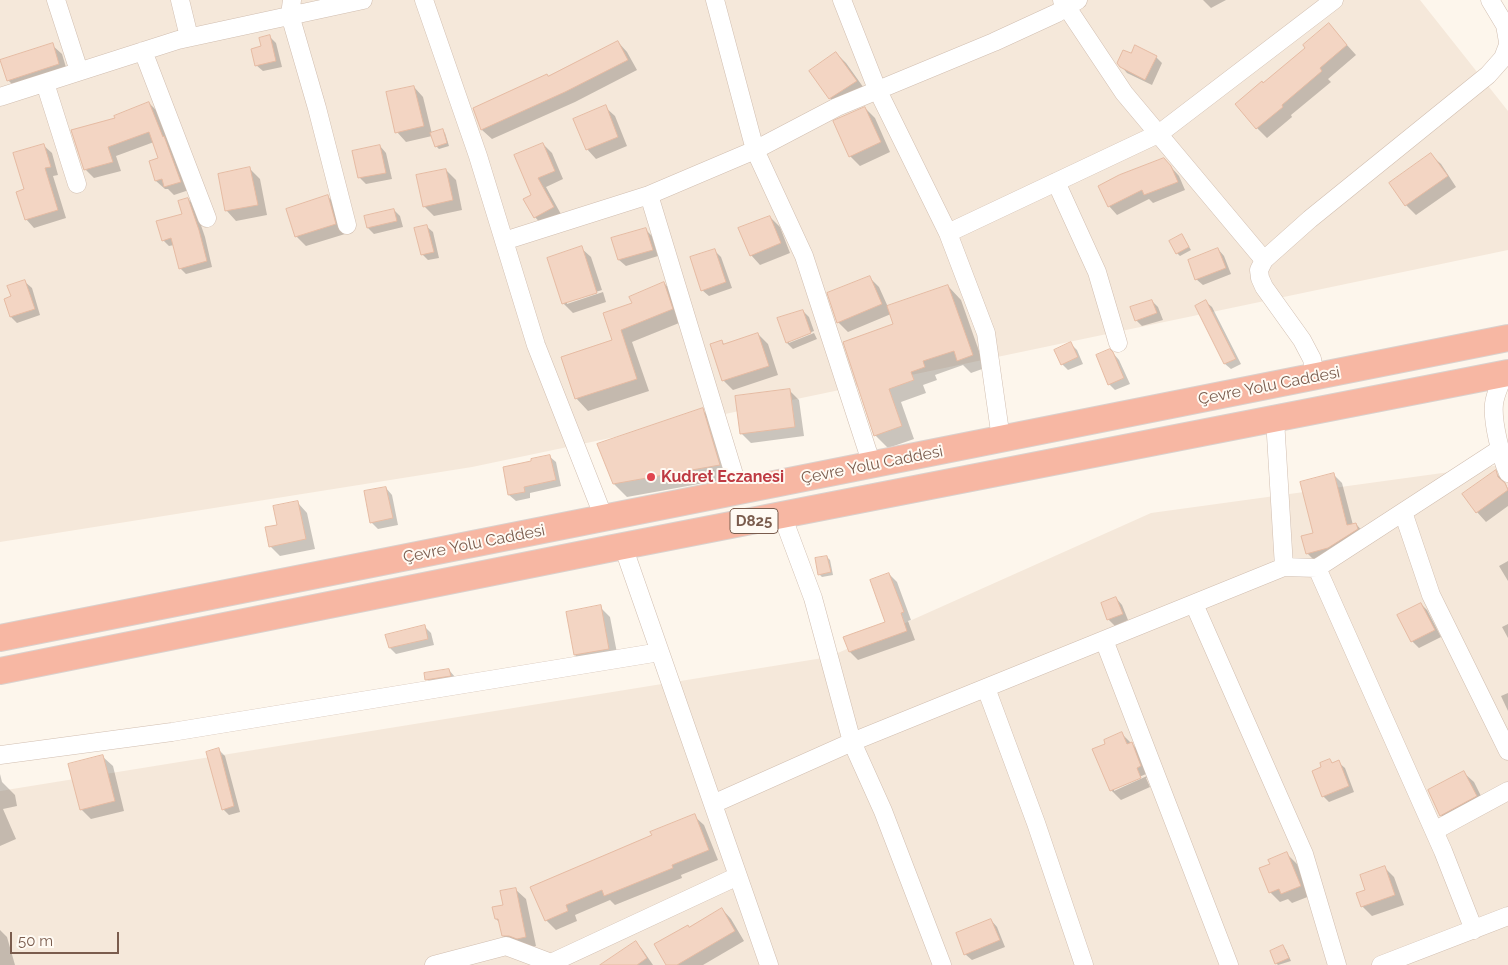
<!DOCTYPE html>
<html>
<head>
<meta charset="utf-8">
<style>
	body { margin:0 }
	#map { position:relative; width:1508px; height:965px; overflow:hidden; background:#fdf6ec; font-family:Raleway,sans-serif }
	canvas { display:block }
	.scale { position:absolute; left:10px; top:932px; width:109px; height:22px; box-sizing:border-box; border:2px solid #7a5c4d; border-top:0; padding-left:6px; font-size:15px; line-height:18px; white-space:nowrap; color:#7a5c4d; -webkit-text-stroke:4px #fffaf3; paint-order:stroke }
</style>
</head>
<body>
<div id="map">
<canvas width="1508" height="965"></canvas>
<div class="scale">50 m</div>
</div>
<script>
const ctx = document.querySelector('canvas').getContext('2d');
ctx.lineJoin = 'round';
function fill(path, color) {
  ctx.fillStyle = color;
  ctx.fill(path, 'evenodd');
}
function stroke(path, color, width, dash) {
  ctx.strokeStyle = color;
  ctx.lineWidth = width;
  ctx.lineCap = dash ? 'butt' : 'round';
  ctx.setLineDash(dash || []);
  ctx.stroke(path);
}
function drawText(font, color, halo, rows, align = 'center') {
  ctx.font = font + ' Raleway,sans-serif';
  ctx.lineWidth = 4;
  ctx.setLineDash([]);
  ctx.textBaseline = 'middle';
  ctx.strokeStyle = halo;
  ctx.fillStyle = color;
  for (const [text, x, y, turn = 0] of rows) {
    ctx.save();
    ctx.translate(x, y);
    ctx.rotate((+turn || 0) * Math.PI / 180);
    ctx.textAlign = isNaN(turn) ? turn : align;
    if (halo) ctx.strokeText(text, 0, 0);
    ctx.fillText(text, 0, 0);
    ctx.restore();
  }
}
fill(new Path2D(`
	M0,0H1420L1508,111V250L472,467L0,542Z
	M1508,464V965H0V791L829,657L1151,513Z`), '#f5e8da');
fill(new Path2D(`
	M1203,0H1226L1211,8Z
	M1329,25L1356,55L1328,79L1331,82L1291,115L1292,117L1267,138L1257,128L1307,48Z
	M269,36L276,43L282,67L263,71L256,65Z
	M618,42L627,52L637,70L575,102L492,139L482,130L474,109L548,77Z
	M52,45L62,54L68,74L18,90L8,80Z
	M836,53L846,63L866,91L840,108L830,98L811,71Z
	M1131,55L1156,57L1162,63L1152,85L1127,73L1121,66Z
	M414,87L423,97L432,134L442,130L445,133L449,146L439,149L436,146L432,136L406,142L397,132Z
	M149,103L158,112L189,190L174,195L168,189H165L156,181L160,159L154,142L116,156L121,171L94,178L85,169L117,119Z
	M605,107L615,116L627,146L596,159L587,149Z
	M865,108L875,118L890,152L860,166L850,156Z
	M543,144L552,153L563,179L546,187L562,216L543,226L535,217L533,196Z
	M43,145L52,153L58,175L53,176L66,218L34,228L26,219V190Z
	M380,146L386,153L392,179L366,184L360,178L354,152Z
	M1431,155L1441,164L1456,187L1416,215L1406,205L1390,183Z
	M1164,159L1179,176L1185,190L1153,203L1149,199L1117,215L1109,206Z
	M250,169L260,179L267,215L236,221L227,211L220,175Z
	M446,170L456,180L462,210L434,216L424,206Z
	M328,197L338,206L345,234L306,246L296,236Z
	M188,199L194,205L205,237L212,267L186,274L180,268L174,245L169,246L163,240L184,215Z
	M394,210L400,216L403,227L374,234L368,228Z
	M770,217L780,227L790,253L760,265L751,255Z
	M426,226L433,232L439,258L428,260L422,254Z
	M646,230L652,236L658,256L626,266L619,260Z
	M1182,235L1191,250L1180,256L1177,253Z
	M581,248L591,257L602,290L567,301V304L603,292L606,302L573,313L563,303Z
	M1218,249L1224,256L1231,274L1203,285L1196,279Z
	M714,250L721,257L732,288L709,296L702,290Z
	M869,277L879,287L888,307L948,286L961,300L985,368L971,373L963,365L935,375L937,380L923,385L926,393L901,402L914,439L888,448L875,435L895,325L891,314L848,332L838,322Z
	M25,282L32,288L40,315L17,323L11,317L12,297Z
	M664,283L676,296L684,321L632,342L649,391L588,411L576,398L613,341L633,304Z
	M1152,301L1158,307L1163,320L1142,326L1136,320Z
	M1206,302L1212,307L1241,364L1231,369L1225,364L1197,306Z
	M803,311L809,317L814,331L789,341V343L814,333L817,339L793,349L787,343Z
	M758,334L768,344L778,375L733,390L723,380L721,341L725,345Z
	M1071,344L1077,350L1083,364L1068,370L1062,364Z
	M1113,353L1119,360L1130,384L1115,390L1109,384Z
	M789,390L799,400L804,436L751,443L741,433Z
	M702,410L716,423L732,478L627,497L614,484Z
	M549,456L556,462L561,486L530,493V498L516,501L509,495L533,462Z
	M1495,472L1505,482L1508,489V506L1486,522L1477,512Z
	M1334,475L1342,483L1353,525L1356,524L1364,533L1316,562L1307,553L1315,533Z
	M386,488L392,495L398,525L378,529L371,522Z
	M298,503L307,513L315,549L280,556L270,546L278,526Z
	M827,557L830,560L833,575L822,577L819,574Z
	M1508,561V581L1499,566Z
	M889,574L897,582L911,620L908,621L915,640L858,660L850,652L845,638L887,623Z
	M1116,598L1122,605L1128,620L1115,626L1108,619Z
	M1421,604L1427,610L1441,637L1419,648L1412,641L1399,615Z
	M600,607L610,617L618,658L585,665L575,655Z
	M1508,624V638L1502,627Z
	M425,627L431,633L434,645L396,654L390,648Z
	M449,670L455,677L456,682L433,685L427,679Z
	M1508,693V711L1501,696Z
	M1122,734L1141,753L1150,776L1146,778L1150,787L1121,800L1111,790L1107,744ZM1146,774L1147,776L1114,791V788Z
	M219,750L225,756L240,812L229,815L223,809Z
	M103,757L113,766L124,811L91,819L81,809Z
	M1330,761L1333,764L1338,762L1345,768L1354,792L1329,802L1323,796V768Z
	M1464,773L1474,782L1486,806L1451,825L1441,815Z
	M0,774L2,782L15,795L17,806L3,809L16,839L0,846Z
	M694,816L704,825L718,860L681,875L682,878L615,905L610,900L575,915L577,921L556,930L546,920L654,836Z
	M1287,854L1297,864L1310,896L1292,903L1288,899L1280,902L1270,892Z
	M1384,867L1394,877L1404,905L1372,916L1362,906L1367,891Z
	M516,890L526,899L536,946L528,948L513,945L503,936L500,923L496,919Z
	M722,909L731,919L744,941L703,965H668L690,928Z
	M991,920L997,927L1005,947L972,960L965,954Z
	M0,930L7,937L15,965H0Z
	M636,943L642,949L653,965H606Z
	M1283,947L1286,950L1291,961L1278,965L1276,963Z`), '#0003');
const building = new Path2D(`
	M1329,23L1347,45L1320,68L1322,71L1282,105L1283,107L1256,129L1235,104L1262,81L1263,83L1305,48L1303,45Z
	M270,35L276,61L255,66L251,49L261,46L259,38Z
	M618,41L628,60L565,92L481,130L473,108L547,74L548,76Z
	M53,43L59,64L7,81L0,60Z
	M1135,45L1157,56L1145,80L1120,67L1117,63L1123,50L1131,53Z
	M836,52L857,81L829,99L809,71Z
	M414,86L424,126L395,133L386,92Z
	M149,102L163,137L164,136L181,182L164,187L162,179L155,181L149,161L158,158L149,132L108,147L113,162L84,170L71,130L115,118L114,116Z
	M606,105L618,137L586,150L573,119Z
	M865,107L881,142L849,157L833,121Z
	M443,129L447,143L435,147L430,133Z
	M543,143L555,171L538,178L554,207L534,218L523,199L531,195L514,155Z
	M44,144L51,167L45,168L58,210L25,220L16,192L24,189L13,153Z
	M380,145L386,173L358,178L352,151Z
	M1431,153L1448,176L1405,206L1389,183Z
	M1164,158L1171,166L1178,182L1144,195L1142,190L1108,207L1098,186L1119,175Z
	M250,167L258,205L225,211L218,174Z
	M446,169L453,200L423,207L416,175Z
	M328,195L336,224L295,237L286,209Z
	M188,198L199,230L207,261L179,269L171,238L162,241L156,221L182,214L178,201Z
	M394,209L397,221L367,228L364,216Z
	M770,216L781,243L750,256L738,228Z
	M427,225L434,252L421,255L414,228Z
	M646,228L653,250L618,260L611,238Z
	M1182,234L1189,247L1176,254L1169,241Z
	M582,246L597,293L562,304L547,258Z
	M1218,248L1226,268L1195,280L1188,260Z
	M715,249L726,282L701,291L690,257Z
	M870,276L882,304L837,323L827,293Z
	M25,280L35,309L10,317L4,299L11,296L7,286Z
	M664,282L673,309L621,330L637,379L575,399L561,357L612,340L603,313L632,303L629,297Z
	M948,285L973,355L957,361L954,351L923,361L925,367L911,372L914,380L889,389L902,426L874,436L843,342L893,324L887,306Z
	M1152,300L1157,313L1135,321L1130,307Z
	M1206,300L1236,359L1224,364L1195,306Z
	M803,310L811,333L786,343L777,318Z
	M758,333L769,366L722,381L710,344L722,340L723,344Z
	M1071,342L1078,357L1061,365L1054,350Z
	M1110,349L1113,352L1124,378L1108,385L1096,355Z
	M790,389L795,427L740,434L735,396Z
	M703,408L720,465L613,484L597,444Z
	M550,455L556,480L524,487L525,492L508,495L503,467L531,461V459Z
	M1496,470L1498,477L1505,483L1508,490L1476,513L1462,494Z
	M1334,473L1347,525L1356,523L1358,529L1328,548L1306,554L1301,536L1313,533L1300,482Z
	M386,487L393,518L370,523L364,491Z
	M298,501L306,539L269,547L265,527L277,525L273,506Z
	M827,556L831,572L818,575L815,558Z
	M889,573L904,612L901,613L907,631L849,652L843,637L885,622L870,580Z
	M1116,597L1123,614L1107,620L1101,603Z
	M1421,603L1435,630L1411,642L1397,615Z
	M601,605L609,649L574,655L566,612Z
	M425,625L428,639L389,648L385,635Z
	M449,669L451,676L425,680L424,673Z
	M1122,732L1127,744L1132,742L1141,766L1137,768L1141,778L1110,791L1092,749L1105,744L1104,740Z
	M219,748L234,806L222,810L206,752Z
	M103,755L115,801L80,810L68,764Z
	M1330,759L1332,763L1339,760L1349,786L1322,797L1312,771L1321,767L1320,763Z
	M1464,771L1477,796L1440,816L1428,790Z
	M695,814L709,850L672,865L673,868L604,896L602,890L566,905L568,911L545,921L530,887L652,835L650,832Z
	M1287,852L1301,886L1281,894L1279,889L1269,893L1259,868L1270,864L1268,860Z
	M1385,866L1395,895L1361,907L1356,893L1365,890L1360,875Z
	M516,888L526,937L517,939L509,936H502L498,919H495L492,907L503,905L500,891Z
	M722,908L735,931L677,965H666L654,944L688,925L689,927Z
	M991,919L1000,940L964,955L956,933Z
	M636,941L647,958L637,965H600Z
	M1283,945L1289,958L1275,964L1270,951Z`);
fill(building, '#f3d5c3');
stroke(building, '#e6bba3', 1);
const minor = new Path2D(`
	M56,0L79,71
	M180,0L189,37
	M292,0L290,15L317,108L347,225
	M424,0L478,156L536,345L604,518
	M715,0L755,150L804,256L872,465
	M842,0L877,89L948,233L986,333L1001,439
	M1062,0L1124,93L1264,260
	M1490,0L1505,25L1508,42
	M143,51L207,218
	M45,83L77,184
	M0,97L178,40L363,0
	M1056,182L1097,272L1118,343
	M649,195L739,491
	M948,233L1160,133L1334,0
	M504,241L649,195L755,150L837,107L994,42L1057,13L1078,0
	M1504,374C1501,383 1495,394 1494,404C1492,421 1501,457 1508,473
	M1315,377L1312,359L1302,340L1264,287L1260,278L1259,270L1264,260L1310,219L1488,75L1503,58L1508,45
	M1403,512L1431,595L1508,751
	M782,515L813,598L852,742L883,811L942,965
	M623,546L769,965
	M1284,567L1317,568L1500,449
	M1317,568L1443,851L1474,930
	M1194,604L1304,854L1337,965
	M1104,640L1229,965
	M986,688L1036,823L1084,965
	M0,755L172,732L660,652
	M713,804L852,742L1284,567L1275,419
	M1434,831L1508,791
	M434,965L506,946L551,963L738,876
	M1381,965L1508,916`);
const highway = new Path2D(`
	M0,638L1508,338
	M0,671L608,549L1508,373`);
stroke(minor, '#d1beb0', 19);
stroke(highway, '#dad1cd', 28);
stroke(minor, '#fff', 18);
stroke(highway, '#f7b7a3', 26);
for (const [x, y, r, color] of [
	[651,477,5,"#e0444e"]
]) {
  const dot = new Path2D();
  dot.arc(x, y, r, 0, 2 * Math.PI);
  ctx.fillStyle = color;
  ctx.fill(dot);
  stroke(dot, '#fffaf3', 2);
}
for (const [x, y, w] of [
	[754,521,48]
]) {
  const box = new Path2D();
  box.roundRect(x - w / 2, y - 12.5, w, 25, 4);
  ctx.fillStyle = '#fffaf3';
  ctx.fill(box);
  stroke(box, '#7a5c4d', 1);
}
drawText('bold 15px', '#7a5c4d', null, [
	["D825",754,521]
]);
drawText('16px', '#7a5c4d', '#fffaf3', [
	["Çevre Yolu Caddesi",1269,386,-11],
	["Çevre Yolu Caddesi",872,465,-11],
	["Çevre Yolu Caddesi",474,544,-11]
]);
drawText('bold 16px', '#be3a42', '#fffaf3', [
	["Kudret Eczanesi",661,477]
], 'left');
</script>
</body>
</html>
